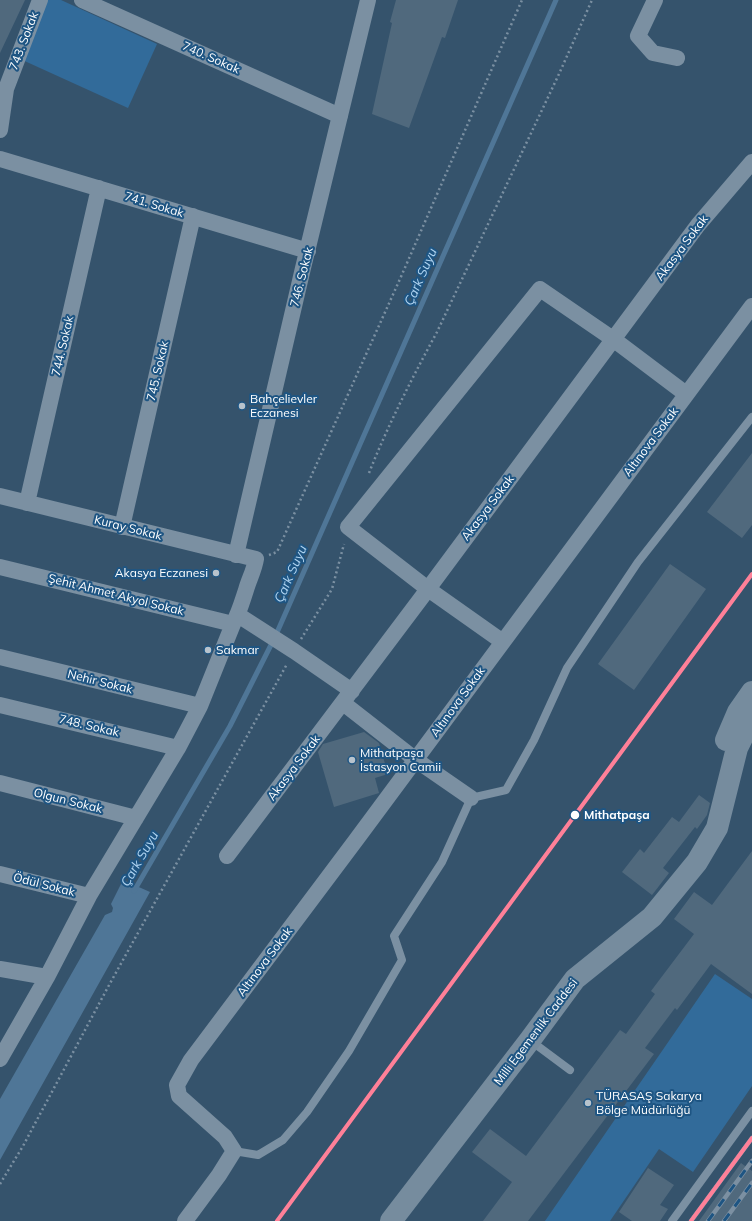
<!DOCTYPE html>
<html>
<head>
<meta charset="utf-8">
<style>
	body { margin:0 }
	canvas { display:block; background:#35536c }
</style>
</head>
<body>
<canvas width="752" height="1221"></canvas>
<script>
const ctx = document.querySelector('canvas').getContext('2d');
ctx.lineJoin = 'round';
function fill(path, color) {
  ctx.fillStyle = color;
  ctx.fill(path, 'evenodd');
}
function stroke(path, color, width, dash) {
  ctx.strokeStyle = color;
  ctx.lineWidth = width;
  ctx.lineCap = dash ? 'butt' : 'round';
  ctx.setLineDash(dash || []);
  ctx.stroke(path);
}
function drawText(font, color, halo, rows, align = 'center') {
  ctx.font = font + ' Mulish,sans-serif';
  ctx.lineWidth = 4;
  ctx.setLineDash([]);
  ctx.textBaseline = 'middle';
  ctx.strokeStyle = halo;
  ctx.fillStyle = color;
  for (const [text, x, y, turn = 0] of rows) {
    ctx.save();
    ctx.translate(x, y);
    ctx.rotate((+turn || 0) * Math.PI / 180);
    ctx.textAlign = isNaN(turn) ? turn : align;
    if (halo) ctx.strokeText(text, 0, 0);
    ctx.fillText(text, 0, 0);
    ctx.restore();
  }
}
fill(new Path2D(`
	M45,0H61L157,44L128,108L18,58Z
	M715,974L752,999V1086L693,1172L659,1149L610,1221H545Z`), '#326b9a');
fill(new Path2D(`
	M123,880L150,892L0,1160V1099L105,915L112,912L113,908L111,904Z`), '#4f7697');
stroke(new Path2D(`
	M134,891L230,726L275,637L556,0`), '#4f7697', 5);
fill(new Path2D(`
	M0,0H25L0,53Z
	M396,0H458L445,38L442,37L409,128L372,114L392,23L390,22Z
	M752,453V525L742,538L707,512Z
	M670,564L706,589L634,690L598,664Z
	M364,732L379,743L388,774L375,778L379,793L334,807L318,752L323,744Z
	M699,795L710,803L707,815L697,829L695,827L663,868L669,873L652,895L622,872L640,849L644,853L672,817L679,822Z
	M752,851V994L711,964L677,1010L675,1008L645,1048L654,1054L528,1221H483L512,1182L472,1152L490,1129L526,1156L620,1030L626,1034L655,994L651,991L694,934L674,919L694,892L712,905Z
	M741,1163L752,1171V1221H699Z
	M648,1168L674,1185L660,1205L668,1209L660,1221H632L619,1212Z`), '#50697d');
stroke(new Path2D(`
	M369,473C388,425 412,378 437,332L559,74L592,0
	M269,555L277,552L400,279L522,0
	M301,639L332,589L344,544
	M0,1184L23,1146L108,987L287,664`), '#7b90a2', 2.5, [2, 3]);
stroke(new Path2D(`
	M531,1041L570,1070
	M234,1151L258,1155L283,1140L307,1112L349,1051L402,960L394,936L442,862L471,798L506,790L534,740L567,668L638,562L752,417
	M672,1221L752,1111`), '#7b90a2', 8);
stroke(new Path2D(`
	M82,0L340,116
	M655,0L638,36L653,53L677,58
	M0,130L6,89L40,0
	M0,159L308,251
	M0,496L256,559C254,571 249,579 246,590C242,602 239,613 233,624L200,706L178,748L89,896L47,977L0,1059
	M27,503L99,188
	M122,527L193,216
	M236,555L303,268L368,0
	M0,567L233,624
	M238,615L294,651L352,691
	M503,642L428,589L348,527L540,289L613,339L686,394
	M0,657L200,706
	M343,703L416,760L471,798
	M0,705L178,748
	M0,783L136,818
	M227,856L428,589L698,225L752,162
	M0,874L89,896
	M0,969L47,977
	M185,1221L219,1175L234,1151L225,1137L179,1096L177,1085L191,1060L356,840L752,306`), '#7b90a2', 16);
stroke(new Path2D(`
	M726,740L738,712L752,692
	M391,1221L530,1040L575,979L652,917L697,862L717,828L737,748L752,718`), '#768c9e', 22);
const rail = new Path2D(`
	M691,1221L752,1138
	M708,1221L752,1161
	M724,1221L752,1183`);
stroke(rail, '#7c90a2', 4.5);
stroke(rail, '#1e5583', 3, [9]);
stroke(new Path2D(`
	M277,1221L752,574
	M691,1221L752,1138`), '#ff8098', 4);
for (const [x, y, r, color] of [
	[242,406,4,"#b8c3cc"],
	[216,573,4,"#b8c3cc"],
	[208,650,4,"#b8c3cc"],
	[352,760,4,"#b8c3cc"],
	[575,815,5,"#fff"],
	[588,1103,4,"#b8c3cc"]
]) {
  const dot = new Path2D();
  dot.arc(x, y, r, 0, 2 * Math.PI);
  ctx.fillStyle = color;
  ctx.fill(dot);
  stroke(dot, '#1e5583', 1.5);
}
drawText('12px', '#fff', '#1e5583', [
	["743. Sokak",24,41,-69],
	["740. Sokak",211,58,24],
	["741. Sokak",154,205,17],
	["Akasya Sokak",682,248,-53],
	["746. Sokak",302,277,-76],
	["744. Sokak",63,346,-77],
	["745. Sokak",158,371,-77],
	["Altınova Sokak",651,442,-53],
	["Akasya Sokak",488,508,-53],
	["Kuray Sokak",128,528,14],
	["Şehit Ahmet Akyol Sokak",116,595,14],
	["Nehir Sokak",100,682,14],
	["Altınova Sokak",458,702,-54],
	["748. Sokak",89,726,13],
	["Akasya Sokak",294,768,-53],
	["Olgun Sokak",68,801,14],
	["Ödül Sokak",44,885,14],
	["Altınova Sokak",265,962,-53],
	["Milli Egemenlik Caddesi",536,1032,-53]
]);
drawText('12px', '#fff', '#1e5583', [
	["Bahçelievler",250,399],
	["Eczanesi",250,413],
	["Akasya Eczanesi",208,573,"right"],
	["Sakmar",216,650],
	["Mithatpaşa",360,753],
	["İstasyon Camii",360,767],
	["TÜRASAŞ Sakarya",596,1096],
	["Bölge Müdürlüğü",596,1110]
], 'left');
drawText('bold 12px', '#fff', '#1e5583', [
	["Mithatpaşa",584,815]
], 'left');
drawText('italic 13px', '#b0d4f1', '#1e5583', [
	["Çark Suyu",421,277,-66],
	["Çark Suyu",291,574,-66],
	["Çark Suyu",140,859,-60]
]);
</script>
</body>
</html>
